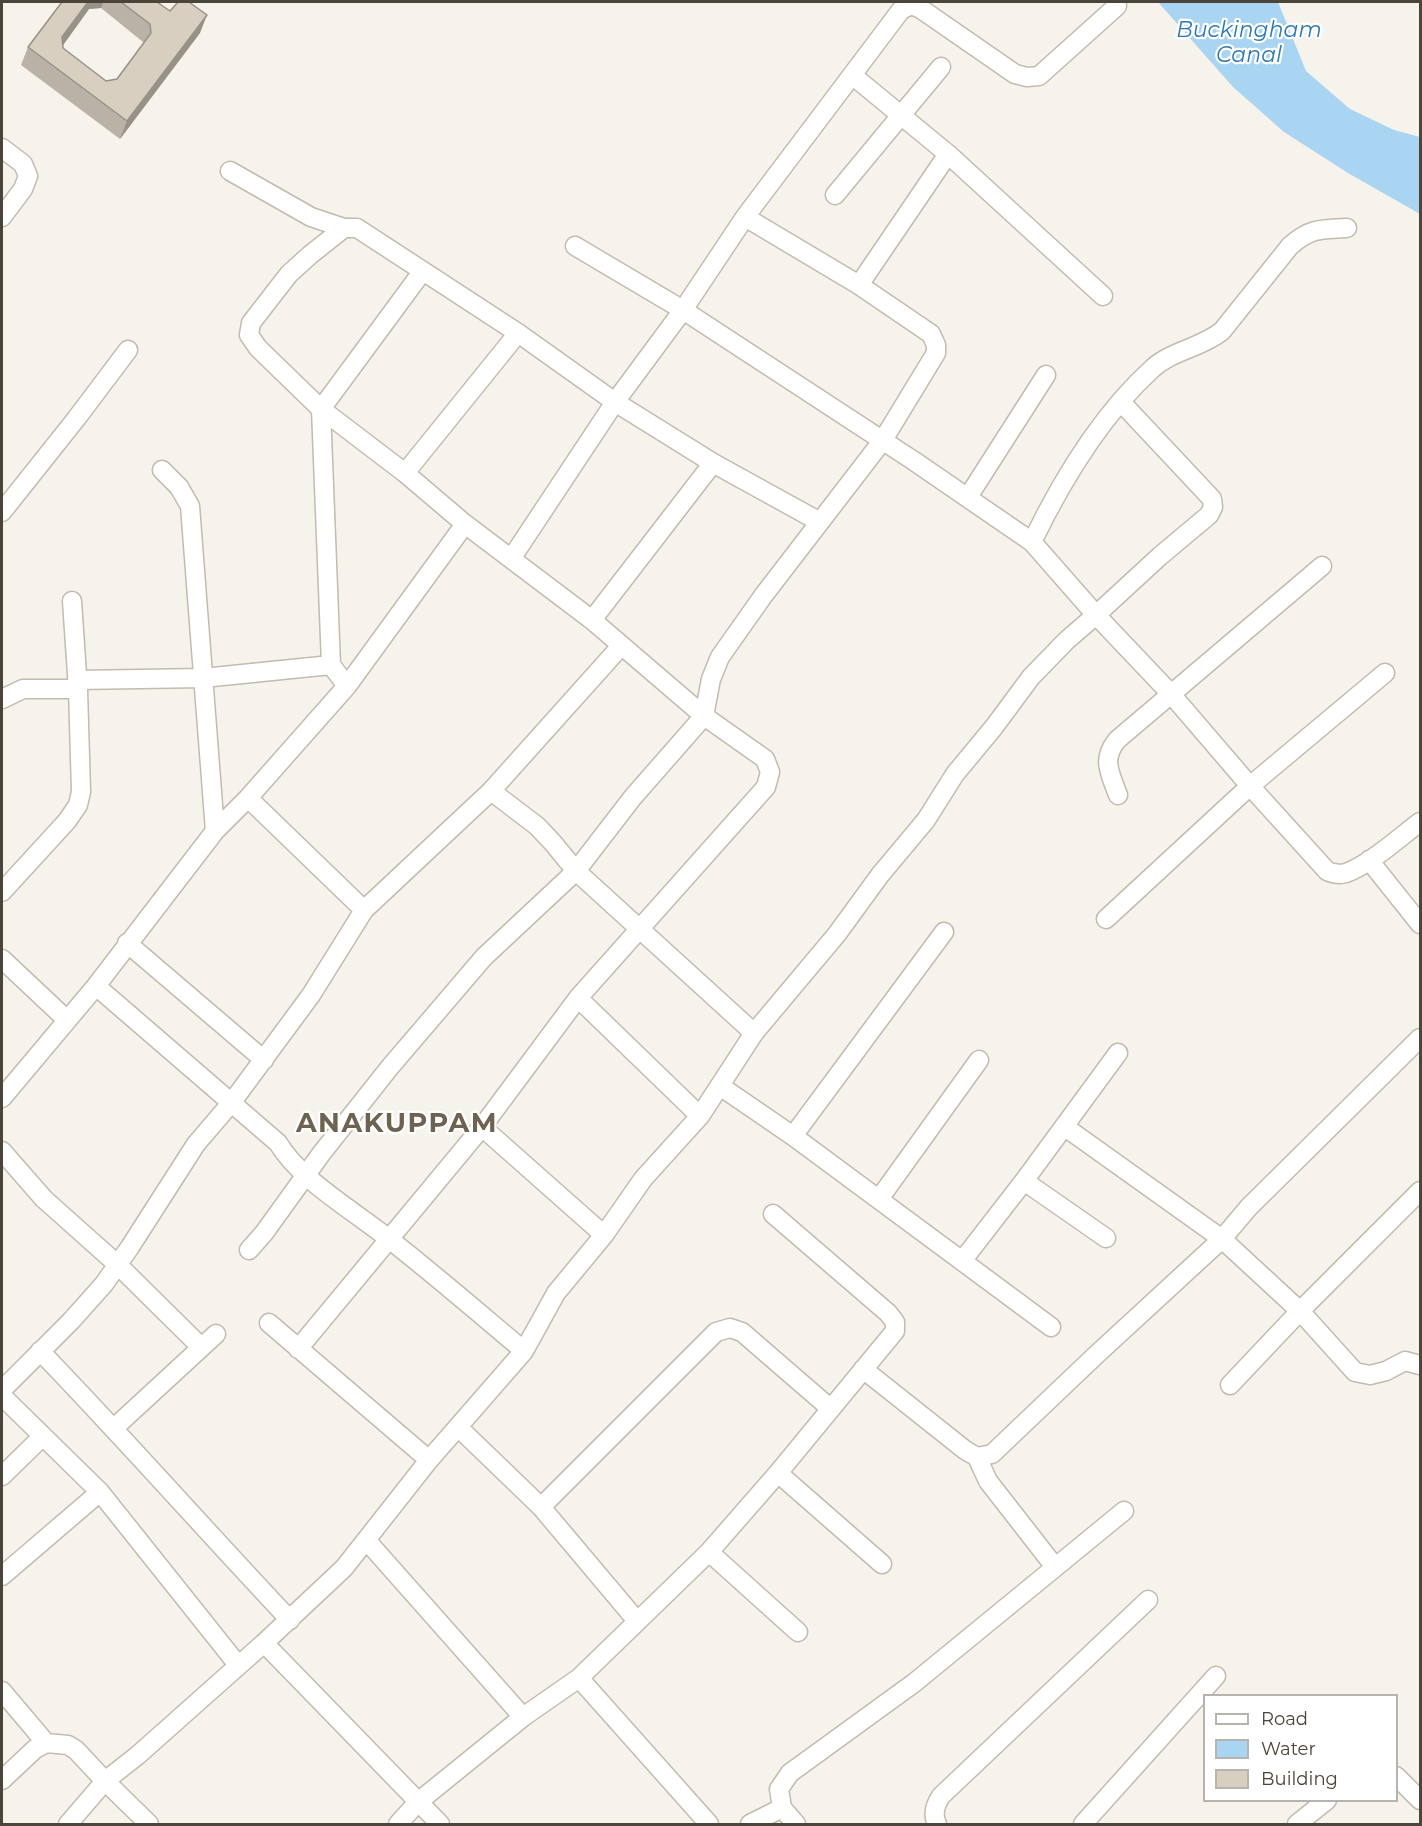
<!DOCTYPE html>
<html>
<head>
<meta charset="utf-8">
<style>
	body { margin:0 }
	#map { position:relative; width:1422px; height:1826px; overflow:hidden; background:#f6f3ec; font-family:Montserrat,sans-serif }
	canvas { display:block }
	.frame { position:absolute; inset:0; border:3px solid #4b4439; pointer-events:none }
	.legend { position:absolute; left:1203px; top:1694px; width:195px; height:108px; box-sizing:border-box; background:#fff; border:2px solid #b7b4b0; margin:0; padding:8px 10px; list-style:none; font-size:18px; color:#4b4439 }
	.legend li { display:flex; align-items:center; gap:12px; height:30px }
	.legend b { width:30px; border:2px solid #b7b4b0 }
</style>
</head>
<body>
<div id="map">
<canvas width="1422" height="1826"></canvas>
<div class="frame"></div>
<ul class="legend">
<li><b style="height:8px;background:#fff"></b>Road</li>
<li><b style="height:16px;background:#a9d4f2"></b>Water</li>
<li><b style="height:16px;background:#d8cfc1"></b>Building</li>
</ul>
</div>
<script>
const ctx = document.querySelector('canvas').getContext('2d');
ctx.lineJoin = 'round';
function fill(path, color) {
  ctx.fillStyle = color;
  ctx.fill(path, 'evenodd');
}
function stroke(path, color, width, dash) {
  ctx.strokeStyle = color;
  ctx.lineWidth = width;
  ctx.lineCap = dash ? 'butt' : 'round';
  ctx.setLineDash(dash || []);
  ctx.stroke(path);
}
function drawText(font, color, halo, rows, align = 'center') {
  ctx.font = font + ' Montserrat,sans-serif';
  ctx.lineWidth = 4.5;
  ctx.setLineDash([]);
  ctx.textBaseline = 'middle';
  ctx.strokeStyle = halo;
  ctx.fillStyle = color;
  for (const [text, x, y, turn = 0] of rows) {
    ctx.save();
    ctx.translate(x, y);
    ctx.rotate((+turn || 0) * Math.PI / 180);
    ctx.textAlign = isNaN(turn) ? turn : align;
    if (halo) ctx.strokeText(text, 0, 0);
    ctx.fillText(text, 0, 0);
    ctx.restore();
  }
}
fill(new Path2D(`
	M1158,2H1278L1306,71L1350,109L1394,130L1420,137V214L1348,173L1284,132L1233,87Z`), '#a9d4f2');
const street = new Path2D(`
	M852,75L948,154
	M2,148L23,164L28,176L23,189L2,217
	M230,171L311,217L344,228
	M835,195L941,67
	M745,217L859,285L948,154L1103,296
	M1121,402L1212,499L1213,507L1209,515L1160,556L1096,615L1171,694L1250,786L1385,673
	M162,470L179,487L190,506L215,831
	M405,473L518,333
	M968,497L1046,375
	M2,512L76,419L128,350
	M1032,542C1062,480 1102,414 1153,368C1171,351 1201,348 1222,331L1290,246C1310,228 1322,229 1347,228
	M511,559L615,402L683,310L745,217L901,10L911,5L921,9L1015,74L1027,77L1039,76L1117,6
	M592,620L713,463
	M77,680L203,678L331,665
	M347,686L331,665L321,409L422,272
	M2,699L23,689H78
	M491,791L537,826L553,843L576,871L754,1033
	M1118,795C1110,773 1101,760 1117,740L1322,566
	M248,798L364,910
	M1369,860L1420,924
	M2,892L67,821L78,805L81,792L78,689L72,601
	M1106,919L1250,786L1327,871C1334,874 1339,875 1346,873C1369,865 1400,837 1420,822
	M127,943L264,1060
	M2,959L67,1020
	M96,986L278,1143C300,1180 354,1211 389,1239C435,1275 479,1313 524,1351
	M578,998L700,1116
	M720,1086L793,1136L962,1261L1024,1181L1118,1053
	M2,1098L96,986L215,831L248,798L347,686L465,524
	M482,1127L604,1235
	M1065,1127L1222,1239L1300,1311L1355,1372L1370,1375L1386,1371L1405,1361L1420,1365
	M793,1136L944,932
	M2,1151L44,1199L118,1265L201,1347
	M1024,1181L1106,1238
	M879,1199L979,1060
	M249,1250L264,1233L321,1154L390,1067L484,957L576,871L633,797L704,716L711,679L720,657L763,596L883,440L936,353V345L931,334L859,285
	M962,1261L1051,1327
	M269,1323L429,1460
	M298,1349L482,1127L578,998L766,787L770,772L765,759L704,716L592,620L465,524L405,473L321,409L258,348L249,335L251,323L289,274L310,255L344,228H357L518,333L615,402L713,463L820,522
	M40,1351C125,1439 206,1531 290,1620
	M863,1369L965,1450L977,1457L992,1454L1096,1355L1222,1239L1249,1207L1420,1038
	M1230,1385L1300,1311L1420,1191
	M2,1390L71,1321L104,1284L130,1247L196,1144L232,1102L311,995L364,910L491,791L621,646
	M2,1396L100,1492L238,1665
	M458,1427L541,1507L716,1332L730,1328L742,1332L831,1409
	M114,1428L216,1334
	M977,1457L988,1481L1055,1567
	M778,1473L882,1564
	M2,1476L43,1436
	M541,1507L637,1621
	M367,1541L523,1717
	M709,1552L798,1632
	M2,1576L100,1492
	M264,1643L344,1568L429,1460L524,1351L556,1293L604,1235L643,1179L700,1116L754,1033L837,934L880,875L926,820L955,774L994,727L1031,677L1067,640L1096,615L1032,542L914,461L683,310L575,246
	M579,1678L709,1824
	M2,1691L46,1743
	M1396,1776L1420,1800
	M2,1780L35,1749L46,1743L68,1745L76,1750L105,1781L149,1824
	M68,1824L105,1781L138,1755L264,1643L440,1824
	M398,1824L418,1802L523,1717L579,1678L709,1552L778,1473L895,1331V1322L888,1313L773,1214
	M750,1824L782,1808
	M796,1824L782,1808L779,1789L790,1773L914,1683L1124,1511
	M937,1824C932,1814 935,1805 941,1796L1148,1600
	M1083,1824L1216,1676
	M1297,1824L1327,1800`);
stroke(street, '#c2bbae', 21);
stroke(street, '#fff', 18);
fill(new Path2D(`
	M62,2H157L200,33L120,139L21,65L28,47ZM101,8L143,42L144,44L117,79L106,81L63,48V45L89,9Z`), '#bab2a6');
fill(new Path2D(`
	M88,2H103L101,8L89,9L56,55L62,37Z
	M207,15L200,33L120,139L127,121Z`), '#979187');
const building = new Path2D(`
	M62,2H88L62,37L63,48L106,81L117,79L151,33L150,24L121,2H157L170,11L178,2H189L207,15L127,121L28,47Z`);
fill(building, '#d8cfc1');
stroke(building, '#979187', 1.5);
drawText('italic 22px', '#2e7ab2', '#fff', [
	["Buckingham",1249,31],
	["Canal",1249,56]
]);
ctx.letterSpacing = '1.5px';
drawText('bold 27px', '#6e6250', '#fff', [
	["ANAKUPPAM",397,1124]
]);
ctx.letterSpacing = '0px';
</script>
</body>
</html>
